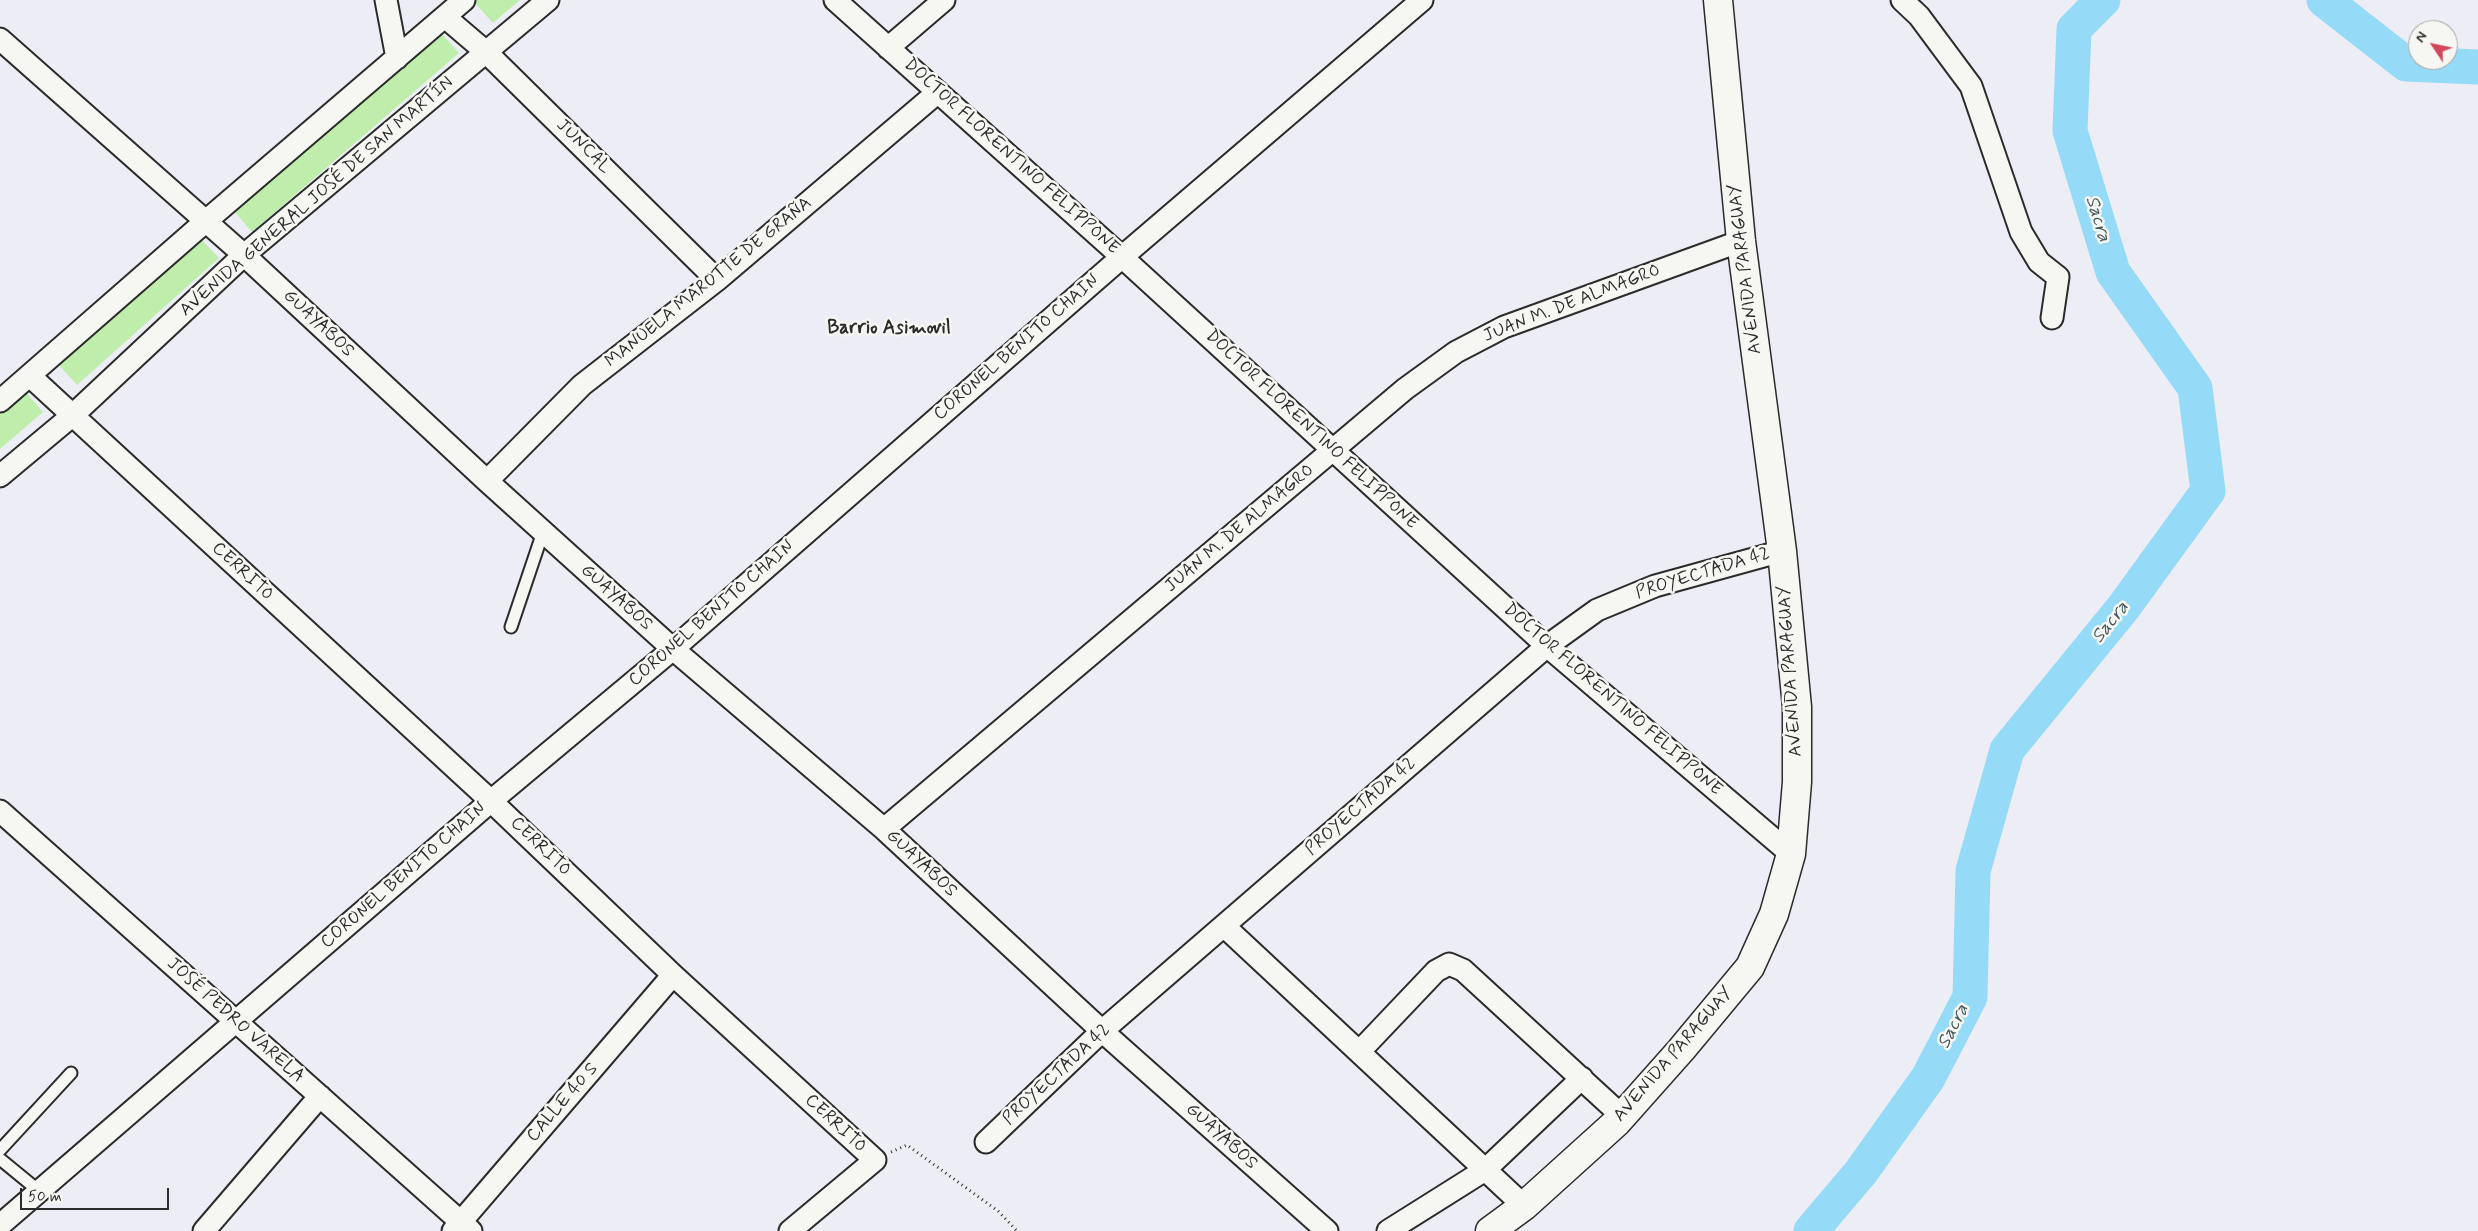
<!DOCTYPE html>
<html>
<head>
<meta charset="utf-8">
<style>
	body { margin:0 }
	#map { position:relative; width:2478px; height:1231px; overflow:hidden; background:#edeef5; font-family:Mynerve,sans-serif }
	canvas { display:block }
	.north { position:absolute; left:2408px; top:20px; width:50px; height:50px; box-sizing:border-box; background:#f6f6f2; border:1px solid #a5a5a2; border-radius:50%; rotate:304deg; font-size:14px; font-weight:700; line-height:20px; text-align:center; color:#2b2b2b }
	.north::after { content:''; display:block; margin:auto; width:18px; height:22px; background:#d1495b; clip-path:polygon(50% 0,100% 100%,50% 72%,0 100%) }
	.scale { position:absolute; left:20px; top:1188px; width:149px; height:22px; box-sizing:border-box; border:2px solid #2b2b2b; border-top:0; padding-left:6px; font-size:15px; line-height:18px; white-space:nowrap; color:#2b2b2b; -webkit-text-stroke:4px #f6f6f2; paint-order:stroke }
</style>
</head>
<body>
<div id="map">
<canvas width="2478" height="1231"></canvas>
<div class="north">N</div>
<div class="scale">50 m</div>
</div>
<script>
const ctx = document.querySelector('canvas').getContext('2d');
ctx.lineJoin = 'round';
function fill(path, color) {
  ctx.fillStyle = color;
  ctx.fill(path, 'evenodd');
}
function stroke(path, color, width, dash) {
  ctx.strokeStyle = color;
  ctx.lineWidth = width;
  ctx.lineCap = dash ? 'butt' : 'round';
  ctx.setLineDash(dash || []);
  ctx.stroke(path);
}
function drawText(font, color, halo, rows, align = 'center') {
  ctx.font = font + ' Mynerve,sans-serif';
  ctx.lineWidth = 5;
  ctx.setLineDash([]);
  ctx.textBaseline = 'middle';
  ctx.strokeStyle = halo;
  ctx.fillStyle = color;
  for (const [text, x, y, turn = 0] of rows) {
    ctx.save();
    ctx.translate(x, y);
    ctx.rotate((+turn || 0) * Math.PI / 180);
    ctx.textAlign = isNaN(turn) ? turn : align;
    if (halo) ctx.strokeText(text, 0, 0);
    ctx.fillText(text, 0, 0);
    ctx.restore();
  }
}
fill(new Path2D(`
	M477,0H520L493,23L474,2Z
	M440,32L459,53L252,232L234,211Z
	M199,237L219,258L77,385L58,364Z
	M24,390L43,412L0,449V411Z`), '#bfedab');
stroke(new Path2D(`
	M2324,0L2406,64L2478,67
	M1811,1231L1861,1172L1928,1078L1970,997L1973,871L2007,750L2123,608L2208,491L2195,388L2113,272L2070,131L2074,29L2103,0`), '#95dbf7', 35);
const service = new Path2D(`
	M511,627L543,532
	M0,1150L71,1073
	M0,1159L39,1191`);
const minor = new Path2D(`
	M386,0L397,58
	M835,0L1122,257L1547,646L1791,854
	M1902,0L1919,16L1971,86L2021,232L2039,262L2058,277L2052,318
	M445,17L486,52L717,280
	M0,39L244,255L487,481L673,649L884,829L1102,1031L1327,1231
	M888,48L944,0
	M30,376L491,801L673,975L875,1160L790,1231
	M0,401L206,221L464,0
	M0,476L73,415L244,255L548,0
	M487,481L582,385L717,280L938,92
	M0,811L471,1231
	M884,829L1405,389L1456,352L1504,327L1741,241
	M1224,926L1524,1206
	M1359,1052L1436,971L1449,964L1463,970L1622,1116
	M986,1142L1102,1031L1547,646L1597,610L1655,586L1782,551
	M0,1225L491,801L673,649L1122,257L1422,0
	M204,1231L320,1096
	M453,1231L673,975
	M1388,1231L1485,1170L1582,1078`);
const tertiary = new Path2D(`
	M1490,1231L1524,1206L1617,1122L1681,1050L1750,967L1774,914L1791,854L1797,782V707L1782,551L1741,241L1718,0`);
stroke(service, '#2b2b2b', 15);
stroke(minor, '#2b2b2b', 25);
stroke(tertiary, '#2b2b2b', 31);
stroke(new Path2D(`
	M891,1152L907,1145L998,1211L1017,1231`), '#2b2b2b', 3, [1, 4]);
stroke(service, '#f6f6f2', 11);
stroke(minor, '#f6f6f2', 21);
stroke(tertiary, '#f6f6f2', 28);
drawText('18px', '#2b2b2b', '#f6f6f2', [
	["JUNCAL",583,147,45],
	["DOCTOR FLORENTINO FELIPPONE",1011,157,42],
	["AVENIDA GENERAL JOSÉ DE SAN MARTÍN",317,197,-41],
	["AVENIDA PARAGUAY",1746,269,-97],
	["MANUELA MAROTTE DE GRAÑA",709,283,-39],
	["JUAN M. DE ALMAGRO",1572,304,-21],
	["GUAYABOS",318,324,43],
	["CORONEL BENITO CHAIN",1017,348,-41],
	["DOCTOR FLORENTINO FELIPPONE",1311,430,43],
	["JUAN M. DE ALMAGRO",1240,529,-40],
	["CERRITO",242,572,43],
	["PROYECTADA 42",1703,574,-17],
	["GUAYABOS",616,598,42],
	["CORONEL BENITO CHAIN",712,614,-41],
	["AVENIDA PARAGUAY",1791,671,-94],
	["DOCTOR FLORENTINO FELIPPONE",1612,700,41],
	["PROYECTADA 42",1361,807,-41],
	["CERRITO",540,847,44],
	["GUAYABOS",921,864,43],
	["CORONEL BENITO CHAIN",404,876,-41],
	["JOSÉ PEDRO VARELA",235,1021,42],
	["AVENIDA PARAGUAY",1674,1055,-49],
	["PROYECTADA 42",1057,1075,-43],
	["CALLE 40 S",563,1103,-49],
	["CERRITO",835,1124,43],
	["GUAYABOS",1221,1137,42]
]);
drawText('italic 19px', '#46575e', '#f6f6f2', [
	["Sacra",2097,219,73],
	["Sacra",2111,623,-51],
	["Sacra",1954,1027,-63]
]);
drawText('bold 19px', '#2b2b2b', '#f6f6f2', [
	["Barrio Asimovil",889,329]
]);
</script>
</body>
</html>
